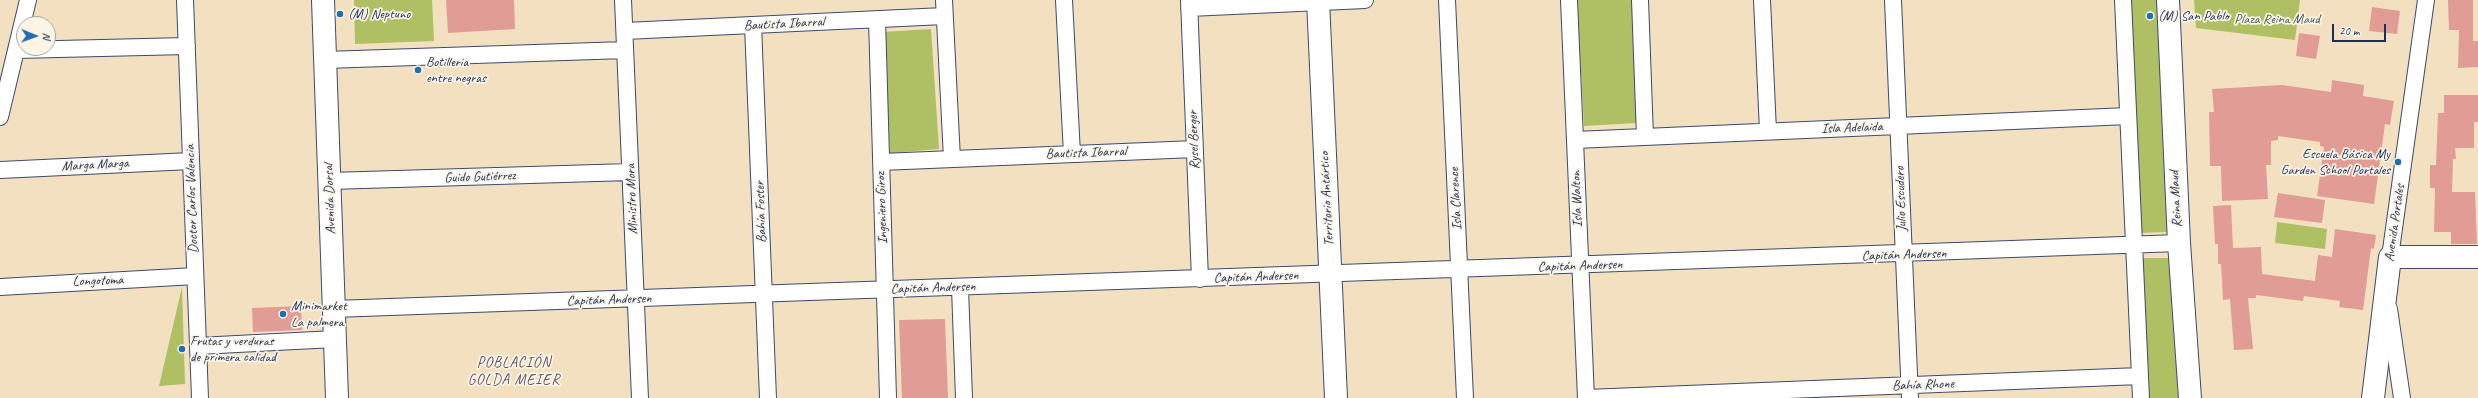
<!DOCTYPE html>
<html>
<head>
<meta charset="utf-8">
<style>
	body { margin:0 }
	#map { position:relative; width:2478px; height:398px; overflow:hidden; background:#f2e0c1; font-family:Caveat,sans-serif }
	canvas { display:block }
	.north { position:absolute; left:16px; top:16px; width:40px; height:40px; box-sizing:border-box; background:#fcf5e5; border:1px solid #a2a6af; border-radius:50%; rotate:91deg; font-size:11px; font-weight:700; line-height:16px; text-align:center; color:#1b2f5e }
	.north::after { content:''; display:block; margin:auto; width:14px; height:18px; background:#1f6fb2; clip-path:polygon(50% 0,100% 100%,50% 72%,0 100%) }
	.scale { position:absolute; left:2332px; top:24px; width:54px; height:18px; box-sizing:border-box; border:2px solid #1b2f5e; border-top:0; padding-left:5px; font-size:12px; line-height:14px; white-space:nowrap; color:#1b2f5e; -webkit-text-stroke:3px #fcf5e5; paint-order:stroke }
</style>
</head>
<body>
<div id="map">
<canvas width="2478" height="398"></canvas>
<div class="north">N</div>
<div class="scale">20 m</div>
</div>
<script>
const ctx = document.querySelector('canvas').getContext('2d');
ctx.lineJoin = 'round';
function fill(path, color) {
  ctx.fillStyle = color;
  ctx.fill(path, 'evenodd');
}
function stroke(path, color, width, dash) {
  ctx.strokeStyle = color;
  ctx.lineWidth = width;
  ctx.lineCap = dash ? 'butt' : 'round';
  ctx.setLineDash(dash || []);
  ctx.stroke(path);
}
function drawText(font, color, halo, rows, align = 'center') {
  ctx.font = font + ' Caveat,sans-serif';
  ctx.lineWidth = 3.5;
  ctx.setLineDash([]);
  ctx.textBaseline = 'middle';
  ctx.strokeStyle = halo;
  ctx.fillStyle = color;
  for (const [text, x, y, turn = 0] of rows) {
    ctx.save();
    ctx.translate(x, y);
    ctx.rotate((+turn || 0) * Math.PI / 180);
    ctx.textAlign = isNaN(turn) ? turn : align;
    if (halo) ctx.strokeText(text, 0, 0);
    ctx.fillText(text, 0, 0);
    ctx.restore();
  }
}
fill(new Path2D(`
	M354,0H432L434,41L355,44Z
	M1577,0H1632L1637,123L1584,126Z
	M2126,0H2157L2167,232L2138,233Z
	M2194,0H2300L2295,40L2196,28Z
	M931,29L939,149L890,153L883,32Z
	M2277,222L2327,229L2325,249L2275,243Z
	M2139,258H2172L2178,398H2146Z
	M182,287L185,384L159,386Z`), '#afc064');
fill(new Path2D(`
	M446,0H514L515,29L448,33Z
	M2448,0H2473V41H2478V67L2458,68L2459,30H2449Z
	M2372,7L2400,11L2397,34L2369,31Z
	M2299,33L2320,36L2316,59L2296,56Z
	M2332,80L2364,85L2363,96L2394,101L2390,125L2385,124L2374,204L2317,196L2324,147L2320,146V142L2278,136V140L2271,141V165H2266L2268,199L2222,201L2221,166H2210L2209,112H2214L2212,89L2282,85L2331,92Z
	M2444,95H2478V122H2474V148H2455L2456,159H2453L2452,192H2475L2477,244H2451V232H2434L2435,188H2430V165H2436L2438,113H2444Z
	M2278,193L2325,200L2322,223L2274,217Z
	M2231,205L2233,248L2261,247L2262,274L2315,281L2318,255L2332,257L2335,229L2376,235L2374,249L2371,248L2363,310L2339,307L2340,301L2304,296L2303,301L2256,295V298H2248L2253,349L2234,350L2230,299L2223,300L2221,264H2218V244H2215L2213,206Z
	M301,306L302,330L253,332L252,308Z
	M945,319L948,398H902L899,320Z`), '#e19c95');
const street = new Path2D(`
	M185,0L200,398
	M623,0L640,398
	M944,0L952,159
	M1064,0L1072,154
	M1189,0L1200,279
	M1447,0L1465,398
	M1569,0L1586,398
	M1640,0L1645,137
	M1762,0L1768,131
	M1893,0L1910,398
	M2123,0L2141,398
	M1189,8L1365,0
	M877,19L888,398
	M753,25L768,398
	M625,31L944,16
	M16,50L187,46
	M325,60L625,50
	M0,117L28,0
	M1575,140L2128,116
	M881,162L1195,149
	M0,170L191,161
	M330,181L630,172
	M2390,257L2426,0
	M0,287L195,276
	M960,288L964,398
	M334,309L2179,243
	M2389,309L2402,398
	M198,346L335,339
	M1586,398L2140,376`);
const secondary = new Path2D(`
	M323,0L337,398
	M1318,0L1336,398
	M2168,0L2179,243L2190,398
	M2373,398L2390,257H2478`);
stroke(street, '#3b4a6d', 18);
stroke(secondary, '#3b4a6d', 24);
stroke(street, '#fff', 16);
stroke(secondary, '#fff', 22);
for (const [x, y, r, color] of [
	[340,14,4,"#1f6fb2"],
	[2150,16,4,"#1f6fb2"],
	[418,70,4,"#1f6fb2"],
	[2398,162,4,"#1f6fb2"],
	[283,314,4,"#1f6fb2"],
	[182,349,4,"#1f6fb2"]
]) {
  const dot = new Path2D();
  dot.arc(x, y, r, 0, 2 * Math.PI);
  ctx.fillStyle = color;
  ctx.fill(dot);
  stroke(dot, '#fcf5e5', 1.5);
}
drawText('14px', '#1b2f5e', '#fcf5e5', [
	["(M) Neptuno",348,14],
	["(M) San Pablo",2158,16],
	["Botilleria",426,62],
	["entre negras",426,78],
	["Escuela Básica My",2390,154,"right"],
	["Garden School Portales",2390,170,"right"],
	["Minimarket",291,306],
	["La palmera",291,322],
	["Frutas y verduras",190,341],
	["de primera calidad",190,357]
], 'left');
drawText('14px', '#475a60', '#fcf5e5', [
	["Plaza Reina Maud",2277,19]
]);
drawText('14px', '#1b2f5e', '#fcf5e5', [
	["Bautista Ibarral",784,24,-3],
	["Isla Adelaida",1852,128,-2],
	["Rysel Berger",1194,140,-92],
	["Bautista Ibarral",1086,153,-2],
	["Marga Marga",95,165,-3],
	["Guido Gutiérrez",480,177,-2],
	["Doctor Carlos Valencia",192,199,-92],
	["Avenida Dorsal",330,199,-92],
	["Ministro Mora",632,199,-92],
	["Territorio Antártico",1327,199,-93],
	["Isla Clarence",1456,199,-93],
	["Isla Walton",1577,199,-92],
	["Julio Escudero",1901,199,-92],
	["Reina Maud",2176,199,-93],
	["Ingeniero Giroz",882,208,-92],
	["Bahía Foster",761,212,-92],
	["Avenida Portales",2395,223,-82],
	["Capitán Andersen",1904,255,-2],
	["Capitán Andersen",1580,266,-2],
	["Capitán Andersen",1256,277,-2],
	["Longotoma",98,281,-2],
	["Capitán Andersen",933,288,-2],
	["Capitán Andersen",609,300,-2],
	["Bahía Rhone",1923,385,-2]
]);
ctx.letterSpacing = '1px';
drawText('15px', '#605571', '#fcf5e5', [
	["POBLACIÓN",514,363],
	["GOLDA MEIER",514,380]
]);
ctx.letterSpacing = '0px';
</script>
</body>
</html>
